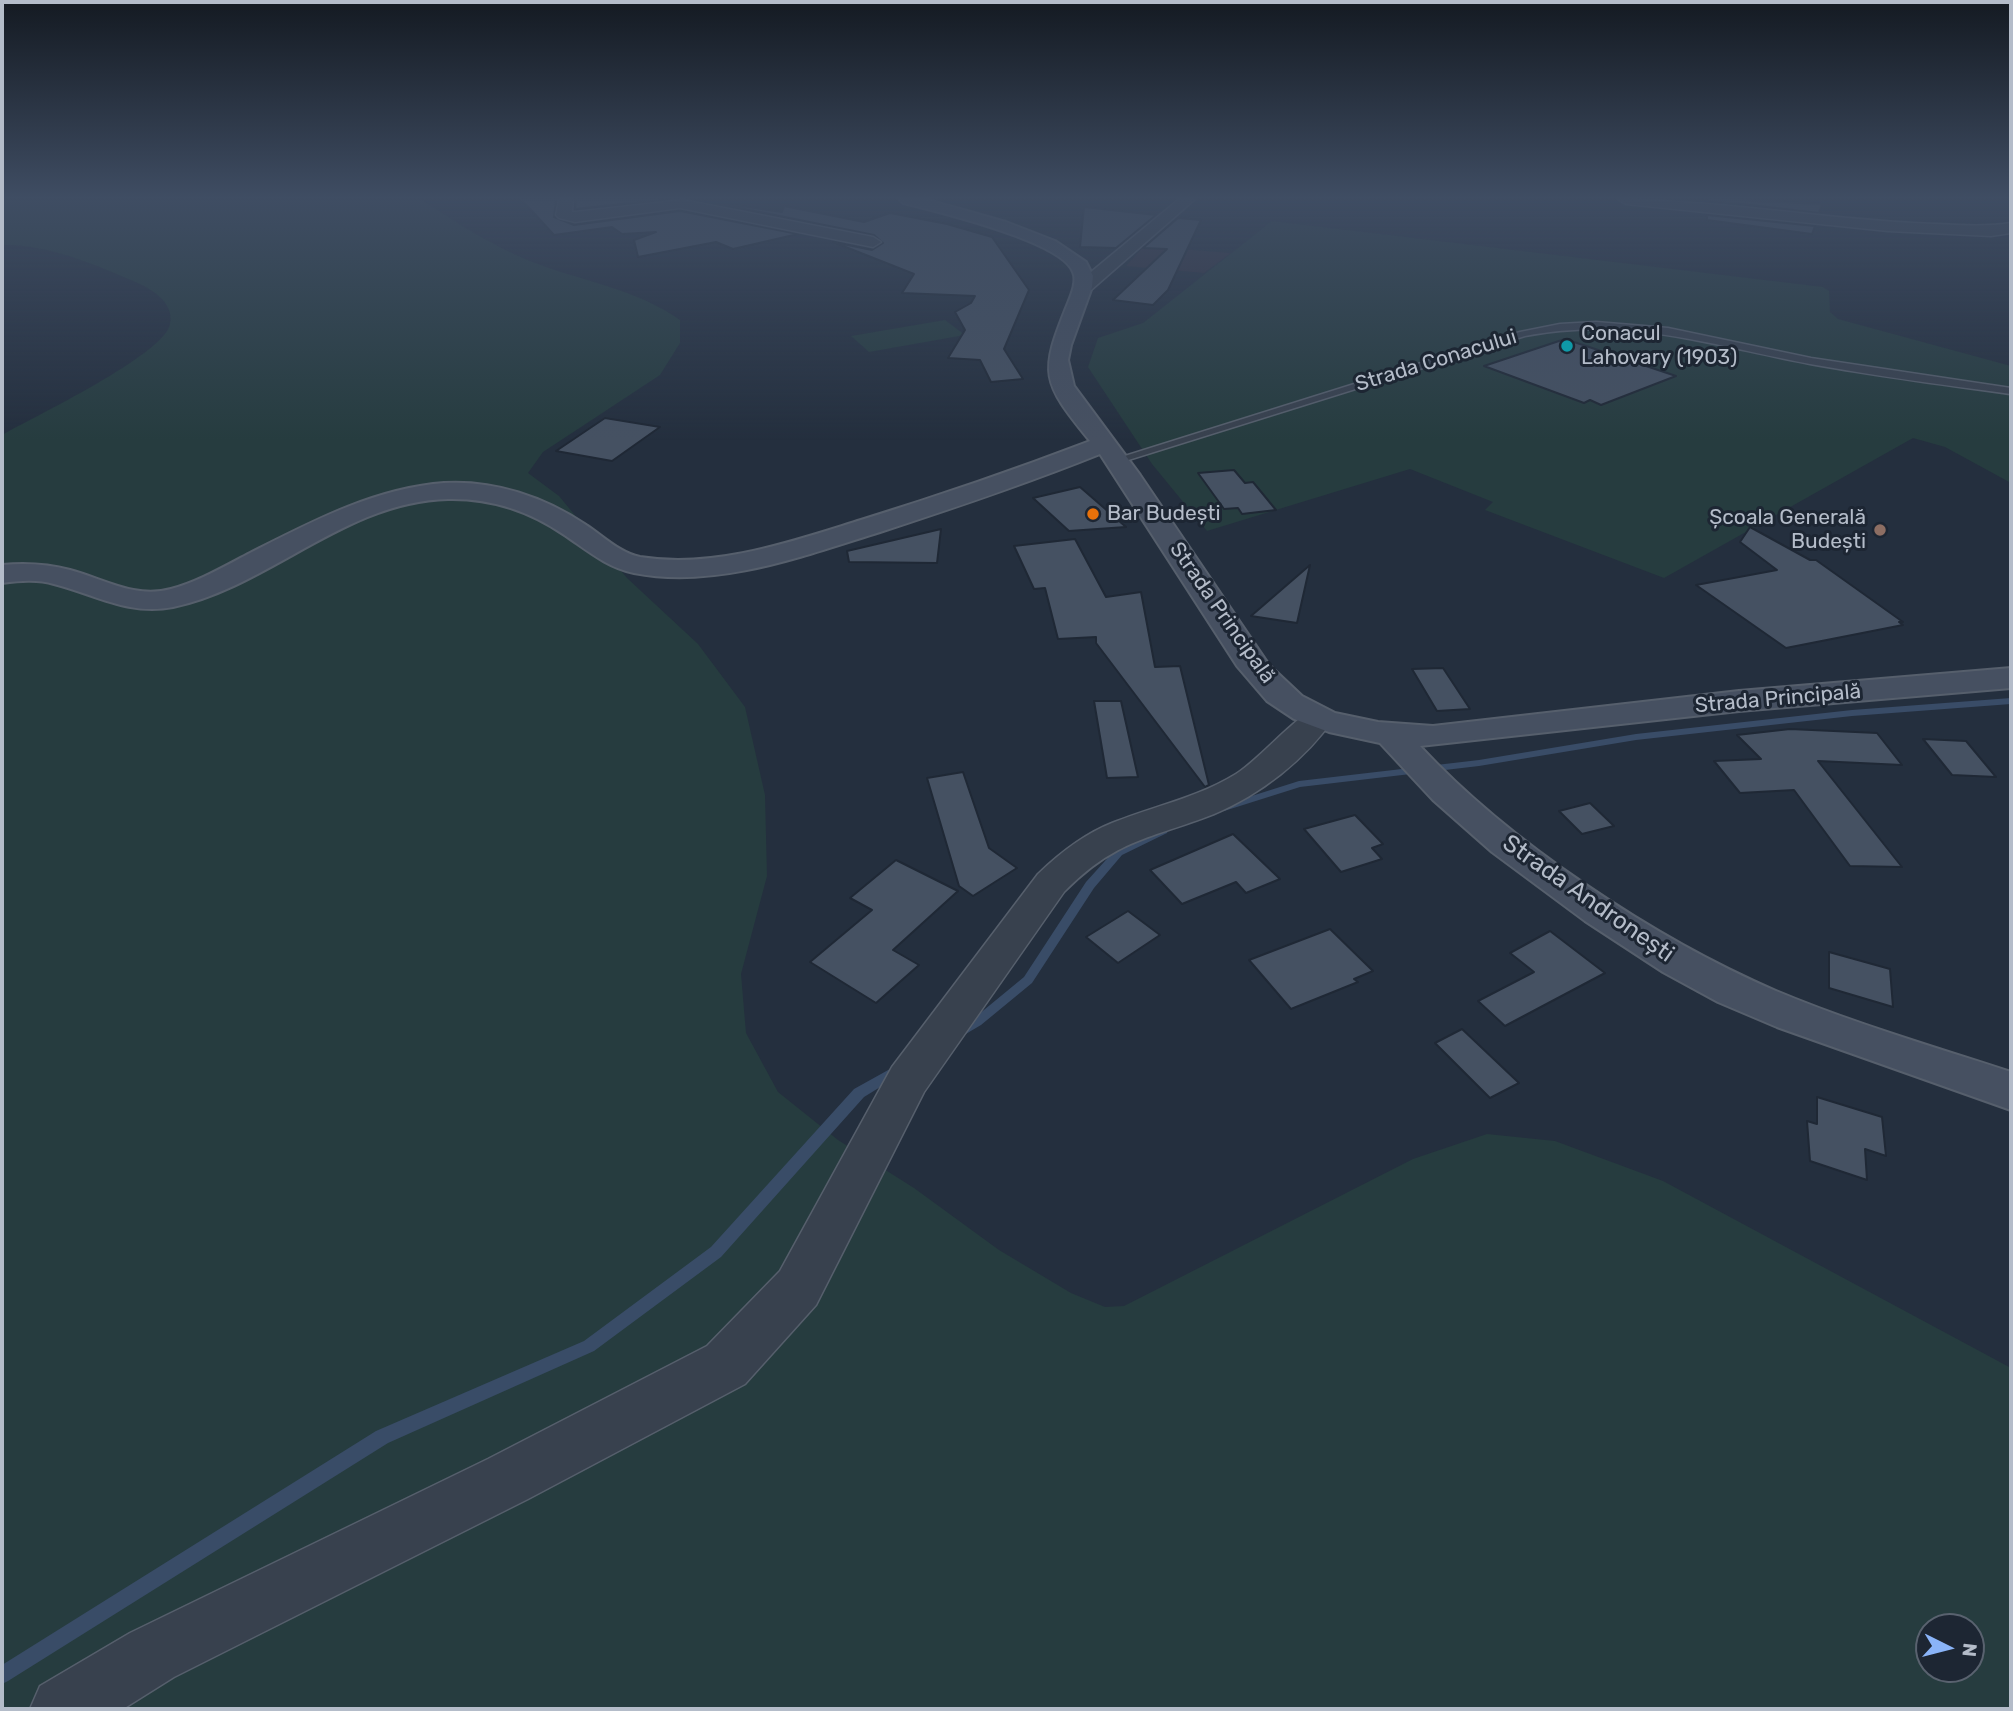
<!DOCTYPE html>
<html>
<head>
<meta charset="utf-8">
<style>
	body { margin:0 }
	#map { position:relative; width:2013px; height:1711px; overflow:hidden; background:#242f3e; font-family:Rubik,sans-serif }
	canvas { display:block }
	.frame { position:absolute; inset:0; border:4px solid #b4bcc9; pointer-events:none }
	.north { position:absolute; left:1915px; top:1613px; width:70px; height:70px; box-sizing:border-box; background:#1d2633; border:2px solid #59626f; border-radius:50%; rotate:96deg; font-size:19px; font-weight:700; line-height:28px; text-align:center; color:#b4bcc9 }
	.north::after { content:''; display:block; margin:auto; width:24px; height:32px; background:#8ab4f8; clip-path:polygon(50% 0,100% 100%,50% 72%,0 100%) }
</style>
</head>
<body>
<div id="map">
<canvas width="2013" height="1711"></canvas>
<div class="frame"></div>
<div class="north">N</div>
</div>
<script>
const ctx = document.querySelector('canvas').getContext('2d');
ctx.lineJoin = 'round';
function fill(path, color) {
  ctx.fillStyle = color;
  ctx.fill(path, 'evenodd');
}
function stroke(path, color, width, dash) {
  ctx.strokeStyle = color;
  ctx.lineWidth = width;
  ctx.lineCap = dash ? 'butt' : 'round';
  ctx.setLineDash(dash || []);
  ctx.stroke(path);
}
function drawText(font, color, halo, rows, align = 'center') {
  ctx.font = font + ' Rubik,sans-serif';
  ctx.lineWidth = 6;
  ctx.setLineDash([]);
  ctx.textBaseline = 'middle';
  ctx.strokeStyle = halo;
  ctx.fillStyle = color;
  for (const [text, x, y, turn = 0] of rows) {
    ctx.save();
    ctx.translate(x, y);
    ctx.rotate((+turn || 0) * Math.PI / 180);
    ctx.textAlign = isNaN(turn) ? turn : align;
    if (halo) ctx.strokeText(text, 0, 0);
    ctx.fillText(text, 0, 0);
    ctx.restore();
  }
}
fill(new Path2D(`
	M1144,246L1231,253L1204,273L1126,266Z`), '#32303f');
fill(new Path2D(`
	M2,200H422C457,223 491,245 530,261C580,281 635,288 680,320V343L660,375L543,452L528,473L559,496L627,578L698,644L745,707L765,795L767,876L741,974L746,1033L778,1092L838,1140L914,1188L999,1250L1071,1293L1105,1307L1124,1306L1413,1159L1487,1134L1555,1141L1663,1181L2011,1368V1709H2V435C33,417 164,355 170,324C175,301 148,287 131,280C91,263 46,244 2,245ZM1929,1627H1971V1669H1929Z
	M1272,221L1823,287L1829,291L1830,312L1838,319L2011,366V483L1945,447L1913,438L1664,578L1485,510L1493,502L1410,469L1207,531L1152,464L1088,367L1098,338L1143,323Z
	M945,320L965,335L869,352L851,336Z`), '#263c3f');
fill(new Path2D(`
	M2011,698V704L1852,716L1636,740L1479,766L1300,787L1224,811L1219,808L1220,806L1299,781L1479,760L1636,734L1852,710Z
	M1163,828L1168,831L1167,833L1122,855L1094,888L1032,983L981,1025L964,1035L960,1037L956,1035L954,1032L956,1029L973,1019L1024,977L1086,882L1114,851Z
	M899,1064L903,1065L905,1069L903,1073L864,1097L721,1257L594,1351L388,1443L8,1681L2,1684V1665L376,1431L584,1341L711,1247L854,1089Z`), '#394c67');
const building = new Path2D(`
	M522,200H556L554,217L574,225L680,211L798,234L733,249L716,242L638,257L634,240L656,232L622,234L612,227L554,235Z
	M576,200H658L575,209Z
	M1709,200H1730L1822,204L1819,213Z
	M734,205L782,212L784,206L864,222L890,213L947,224L992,237L1029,290L1004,349L1023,379L991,382L980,360L948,358L965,330L955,312L971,303L975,296L902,293L914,274L833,242L872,250L883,243L874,235L730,206Z
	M1084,207L1156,215L1116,248L1080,247Z
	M1707,215L1815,226L1812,234L1707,220Z
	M1178,218L1201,220L1168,290L1153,305L1113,300L1167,249L1143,248Z
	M1565,339L1676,376L1601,405L1590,400L1584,403L1484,366Z
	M605,418L660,427L612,461L556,451Z
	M1234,470L1245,483L1253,482L1276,510L1242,514L1238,508L1224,509L1198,473Z
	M1080,487L1126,527L1069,531L1033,498Z
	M1750,527L1810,560H1816L1903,622H1899L1903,625L1786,648L1696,585L1777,570L1740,542Z
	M941,529L937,563L849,562L847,551Z
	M1075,539L1106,597L1141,592L1155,667L1180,666L1209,785L1205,787L1096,643V637L1058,639L1045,588L1034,589L1014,546Z
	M1310,565L1297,623L1251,616Z
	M1443,668L1470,709L1437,711L1412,669Z
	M1094,701H1121L1138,777L1107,778Z
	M1790,729L1877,733L1902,765L1818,761L1902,867L1850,866L1794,790L1740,793L1714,761L1761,759L1737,735Z
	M1923,739L1966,741L1996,777L1952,775Z
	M963,772L989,848L1017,868L973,896L959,886L927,778Z
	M1590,803L1614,826L1582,834L1559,811Z
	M1355,815L1383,844L1372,848L1382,859L1341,872L1304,829Z
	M1233,834L1280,879L1246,893L1236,882L1182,904L1150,870Z
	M896,860L958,891L893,950L919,965L876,1003L810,962L872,910L850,898Z
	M1128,911L1160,935L1118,963L1086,937Z
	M1330,929L1373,971L1354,979L1358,982L1291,1009L1249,960Z
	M1550,931L1605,973L1505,1026L1478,1001L1534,972L1510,953Z
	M1829,952L1890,969L1893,1007L1829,988Z
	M1462,1029L1519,1083L1490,1098L1435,1043Z
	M1817,1097L1882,1117L1886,1156L1865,1149L1867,1180L1810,1161L1807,1121L1817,1124Z`);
fill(building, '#455162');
stroke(building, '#1f2835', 2);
const lane = new Path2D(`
	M1596,322L1668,328L1811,358L2011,388V394C1944,385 1876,376 1810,364C1709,345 1629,316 1525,336L1122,462L1112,460L1520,332L1560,324Z`);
const street = new Path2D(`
	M559,200H573L572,212H575L683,200L873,237L881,242L873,247L680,208L575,222L559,218L556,215Z
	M1178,200H1194L1091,290H1079L1076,286L1079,282Z
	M1619,200C1718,200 1815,218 1914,223C1946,224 1979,228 2011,223V233L1991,236L1888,231L1626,204Z
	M1318,708L1329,711L1334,718C1306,759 1260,795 1214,814C1150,839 1116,839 1064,892L924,1092L816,1305L745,1384L528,1499L174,1677L123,1709H30L40,1686L130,1633L488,1459L707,1346L780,1271L892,1067L1038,874C1060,853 1084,834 1112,823C1154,806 1197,798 1236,774C1260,759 1298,713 1318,708Z`);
const secondary = new Path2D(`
	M900,200H928L1006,222L1055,241L1086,262L1093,276L1092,287L1071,345L1068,360L1074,386L1140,475L1269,665L1302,696L1335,713L1378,722L1433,726L1739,691L2011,668V688L1739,711L1420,746C1509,842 1655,939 1776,991C1852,1023 1932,1046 2011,1072V1110L1777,1027L1718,1002L1663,972L1585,921L1492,852L1433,800L1380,743L1329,732L1294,719L1267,701L1237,666L1100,454C1028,483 954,508 880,532C803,556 716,589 634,573C606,567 587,550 563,534C529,511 491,498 448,499C346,501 269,587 173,607C129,616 94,594 54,584C37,579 19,581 2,583V565C25,563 48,564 70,570C104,579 135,599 171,589C198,582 225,566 250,553C311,522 375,488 444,483C494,480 545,497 586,525C603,536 620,553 640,557C715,569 790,542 861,520C938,496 1014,470 1090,441C1041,381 1039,374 1068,303C1072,293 1077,281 1073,272C1062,241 935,211 903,203Z`);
stroke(lane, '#565f6c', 3);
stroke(street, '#565f6c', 3);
stroke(secondary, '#565f6c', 4);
fill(lane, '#38414e');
fill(street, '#38414e');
fill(secondary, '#465061');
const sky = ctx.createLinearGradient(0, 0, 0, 440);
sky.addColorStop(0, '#141a22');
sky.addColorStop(0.45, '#3f4d63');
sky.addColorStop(1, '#3f4d6300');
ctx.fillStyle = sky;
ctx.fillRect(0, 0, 2013, 440);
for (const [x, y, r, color] of [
	[1567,346,7,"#0f9aa8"],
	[1093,514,7,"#e8710a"],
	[1880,530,7,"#8d6e63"]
]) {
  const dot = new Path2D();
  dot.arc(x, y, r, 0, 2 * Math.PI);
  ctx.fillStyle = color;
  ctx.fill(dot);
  stroke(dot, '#1d2633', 2.5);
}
drawText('21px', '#b4bcc9', '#1d2633', [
	["Conacul",1581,334],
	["Lahovary (1903)",1581,358],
	["Bar Budești",1107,514],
	["Școala Generală",1866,518,"right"],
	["Budești",1866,542,"right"]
], 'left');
drawText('21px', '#b4bcc9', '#1d2633', [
	["Strada Conacului",1436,361,-17],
	["Strada Principală",1222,613,55],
	["Strada Principală",1778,699,-5]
]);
drawText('24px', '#b4bcc9', '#1d2633', [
	["Strada Andronești",1588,899,35]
]);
</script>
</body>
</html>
